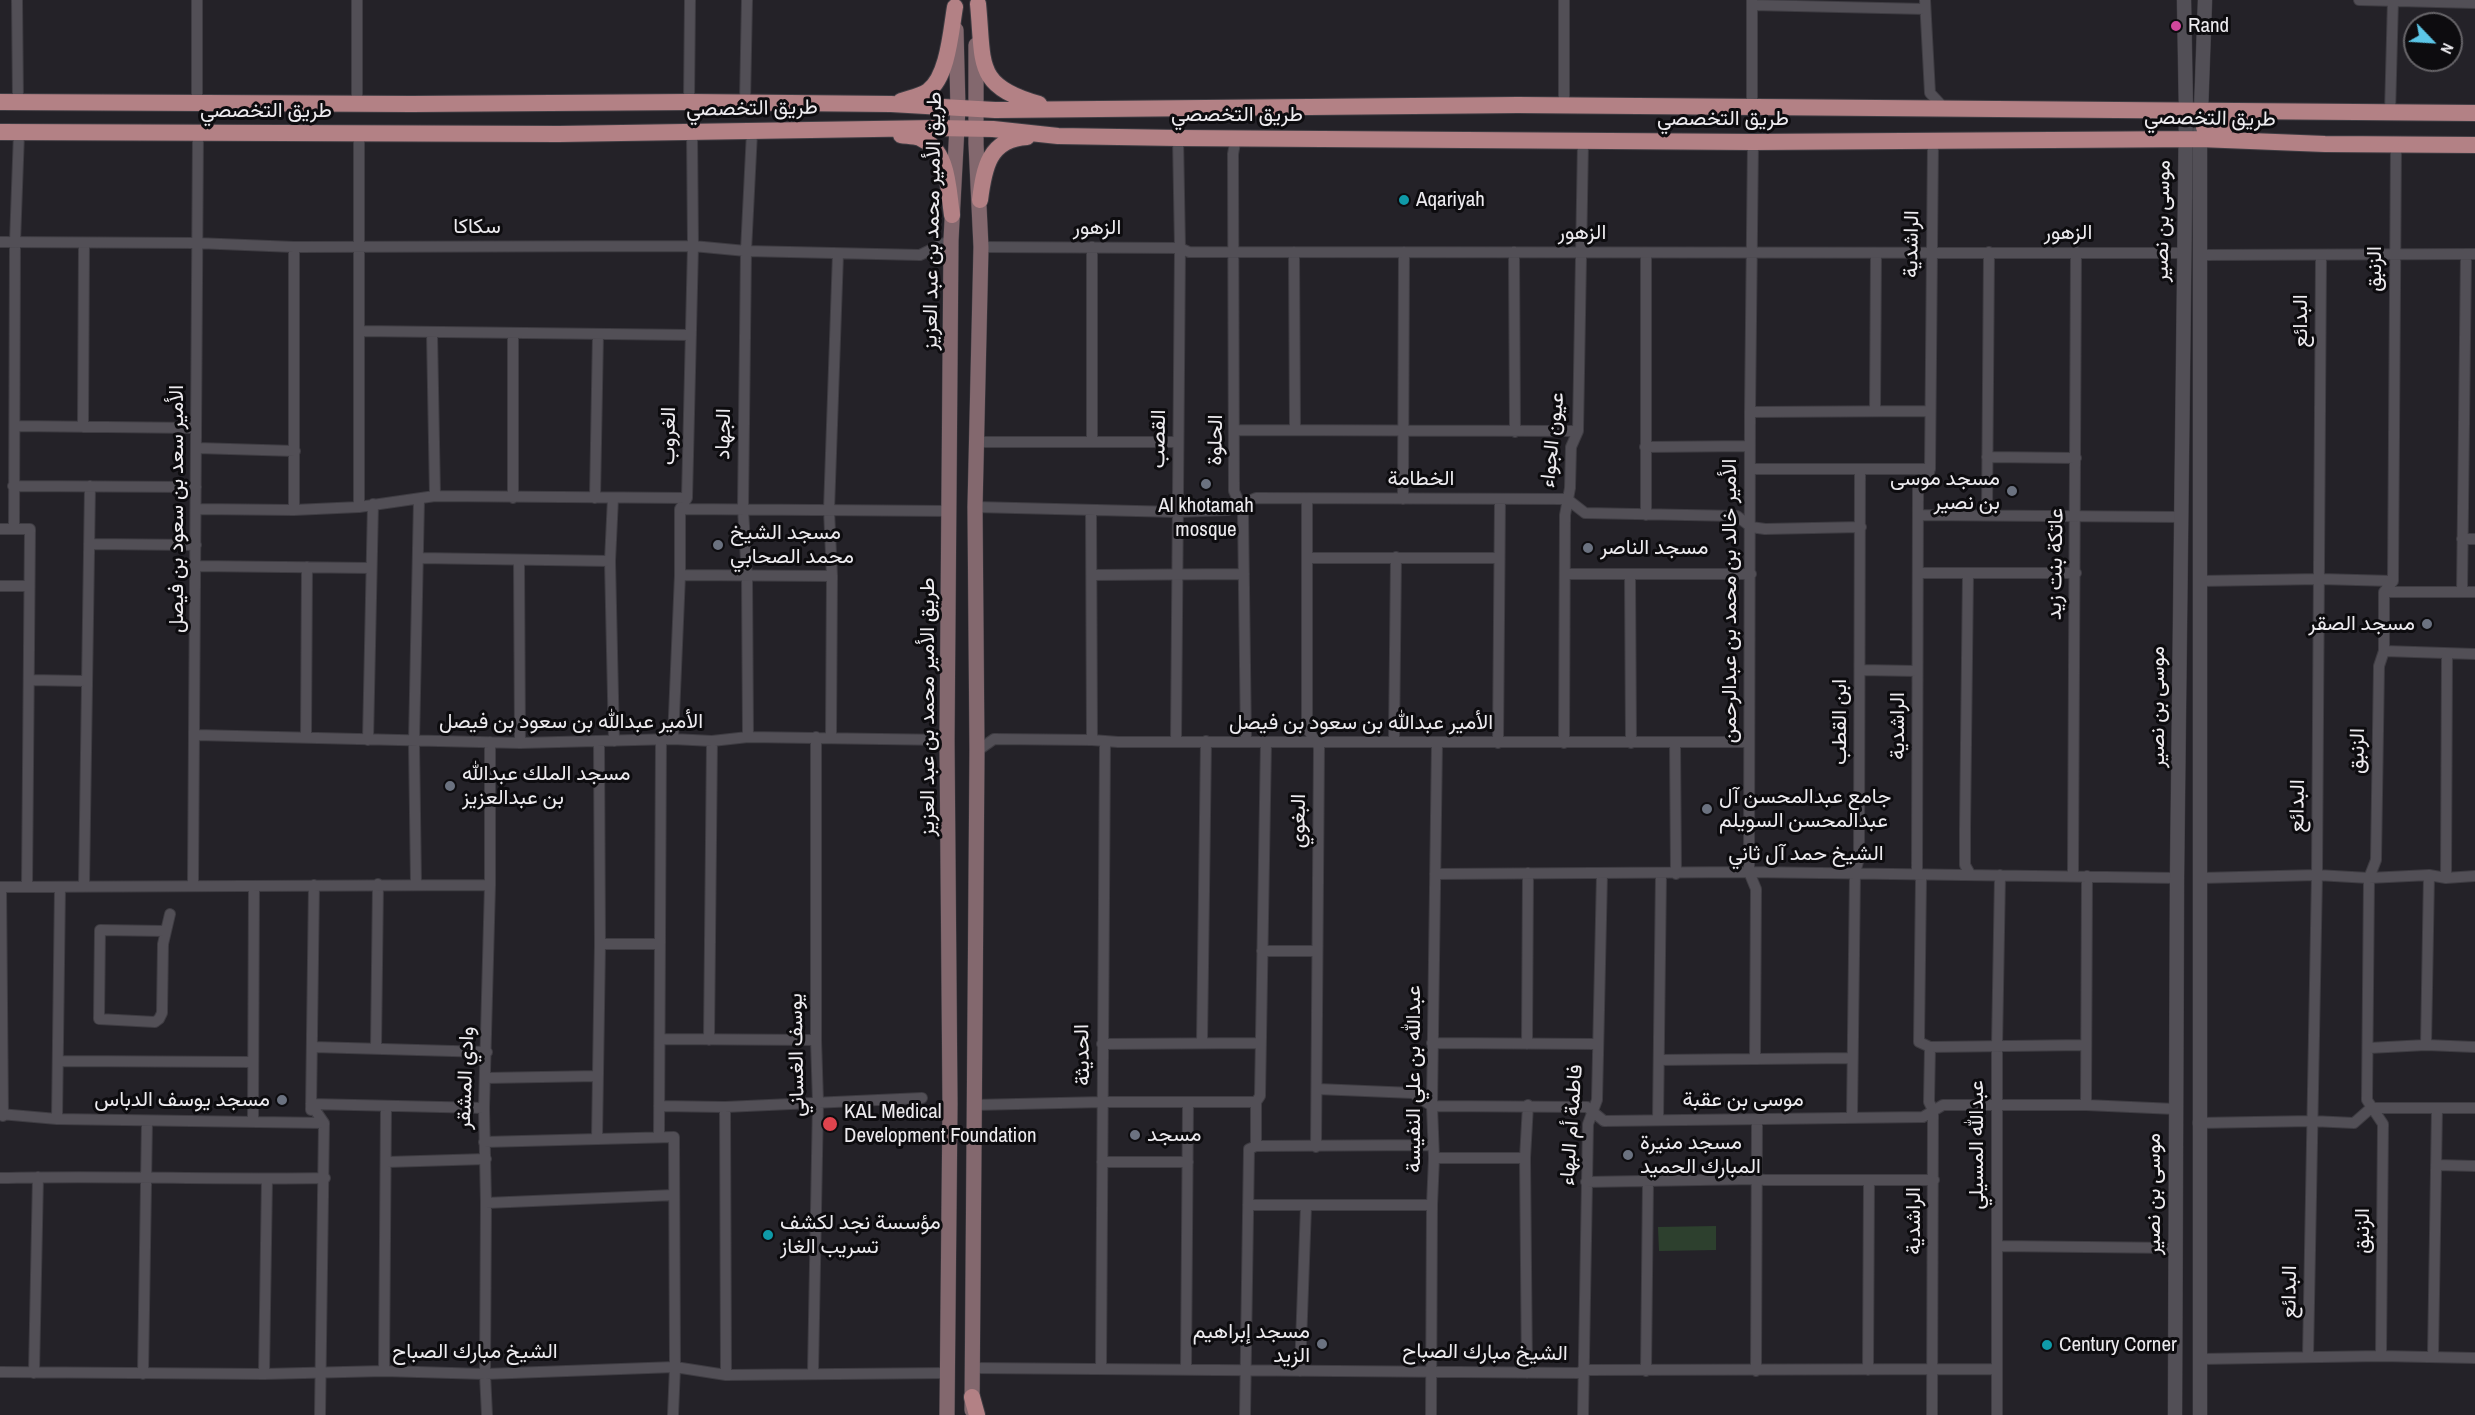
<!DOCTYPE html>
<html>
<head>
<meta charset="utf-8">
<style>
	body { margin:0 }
	#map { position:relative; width:2475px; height:1415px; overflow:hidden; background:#242228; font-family:"Archivo Narrow",sans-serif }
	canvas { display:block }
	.north { position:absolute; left:2403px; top:12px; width:60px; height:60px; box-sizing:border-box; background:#0d0c0f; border:2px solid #676569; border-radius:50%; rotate:115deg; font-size:16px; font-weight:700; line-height:24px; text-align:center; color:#edebef }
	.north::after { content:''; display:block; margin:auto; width:21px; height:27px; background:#5cc7e8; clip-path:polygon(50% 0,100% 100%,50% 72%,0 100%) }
</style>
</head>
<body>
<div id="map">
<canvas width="2475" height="1415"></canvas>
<div class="north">N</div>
</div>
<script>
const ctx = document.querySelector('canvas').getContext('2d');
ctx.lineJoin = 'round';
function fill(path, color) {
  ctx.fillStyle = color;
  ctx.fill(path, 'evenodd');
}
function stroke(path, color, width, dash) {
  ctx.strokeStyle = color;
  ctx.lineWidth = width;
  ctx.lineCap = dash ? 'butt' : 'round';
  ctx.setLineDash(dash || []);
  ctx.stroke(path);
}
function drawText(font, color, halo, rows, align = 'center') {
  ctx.font = font + ' "Archivo Narrow",Vazirmatn,sans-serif';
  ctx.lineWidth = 6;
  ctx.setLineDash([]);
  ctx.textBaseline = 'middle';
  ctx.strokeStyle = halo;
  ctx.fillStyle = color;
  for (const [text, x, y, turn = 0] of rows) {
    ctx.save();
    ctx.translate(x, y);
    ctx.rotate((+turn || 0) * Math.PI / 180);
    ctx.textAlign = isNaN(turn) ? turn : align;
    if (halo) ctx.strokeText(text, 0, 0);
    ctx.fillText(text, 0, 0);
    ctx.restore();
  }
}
fill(new Path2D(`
	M1716,1226V1250L1659,1251L1658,1227Z`), '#2d402e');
const minor = new Path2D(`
	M17,0L18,101
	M197,0V102
	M357,0V104
	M1752,0V108
	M1925,0L1930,93L1945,109
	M2359,0L2475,3
	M1752,5L1925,9
	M689,102L690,0
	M745,102L747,0
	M1564,107V0
	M2390,113L2393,0
	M1236,137L1233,154L1234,491L1243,511L1246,742
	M1753,142L1750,412L1749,872L1756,889L1755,1058
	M0,242L196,243L294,247L693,246L746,251L920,255L951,240
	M981,247L1180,248L1189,252L2184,253
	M1092,247V442
	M1294,252L1295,430
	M1514,252L1515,432
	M1646,253V515
	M2201,255L2475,254
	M359,331L691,335
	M432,333L435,496
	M1875,411L1876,253
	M1750,412L1929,411
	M15,426L196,428
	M83,427L84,244
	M1236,430L1578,431
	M977,442H1178
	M1645,447L1750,446
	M197,448L295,451
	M1987,457L2076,458
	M1751,469H1930
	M13,486L196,487
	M513,498V334
	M595,498L598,334
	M613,498L610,561L614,741
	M1307,499V728L1319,747L1316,1147
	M1403,499L1404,252
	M359,507L435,496L687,498
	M975,507L1177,512L1228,510L1256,498L1567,499L1585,513L1737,516L1751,527L1765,529L1861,527
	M196,509L294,510L359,507V134
	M680,509L950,511
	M294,510V247
	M1091,510L1092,740
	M1918,515L2181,517
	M1987,515L1989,252
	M0,529H30L27,887
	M14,529L15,242L19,133
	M2462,539H2475
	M89,544L196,545
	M419,558L610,561
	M1307,558H1498
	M519,560L520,743
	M196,566L371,568
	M1918,573H2076
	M1565,574H1751
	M1968,574L1965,829V865L1970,874
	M680,575L832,576
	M1092,575L1244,574
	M1630,575L1631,743
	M2200,581L2320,579L2393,581
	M0,586H29
	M2384,592H2475
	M2462,592L2466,254
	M2384,651L2475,654
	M1860,670L1917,671
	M30,680L86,681
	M196,735L520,743L673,739L712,741L748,737L947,740
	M306,737L307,567
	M748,737L747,577L743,509L746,251L752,132
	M831,737L832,576L829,510L838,254
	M673,739L680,575V509L687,498L693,246L692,132
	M368,740L373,504
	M1176,741L1180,248L1178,138
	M1394,742L1396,557
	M1675,742L1676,874
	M1498,743L1500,499
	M1564,743L1565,515L1570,488L1571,447L1578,431L1583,142
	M977,751L994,739L1092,740L1118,742H1749
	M1435,874L1749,872L2177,878
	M2073,876L2076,252
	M2201,878L2317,875L2369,878L2429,875L2446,878L2475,876
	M2446,878L2447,654
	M416,884L414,742L419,500
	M84,886L90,486
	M193,886L198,133
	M0,887L490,885
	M1,887L3,1116
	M165,931L100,930L99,1019L155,1022L159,1019L162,1013L163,944L170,914
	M600,944H660
	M1262,951H1317
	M660,1039L816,1040
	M709,1040L712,741
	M1202,1043L1206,741
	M1432,1043L1596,1044
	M1102,1044L1260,1043
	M1527,1044L1528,873
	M2426,1045L2429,875
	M313,1047L487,1052
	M1930,1047L2085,1045
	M376,1048L378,884
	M2369,1048L2426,1045L2475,1047
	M1659,1060L1851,1058
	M59,1061L252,1062
	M486,1078L598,1076
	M1317,1089L1413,1093L1432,1106L1587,1107L1604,1121L1923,1117L1943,1105H2086L2175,1109
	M311,1104L324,1123L320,1415
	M311,1104L484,1108
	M974,1105L1103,1102H1256L1260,1096L1266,742
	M2086,1105L2087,876
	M659,1106L725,1107L922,1098
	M725,1107L726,1375
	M311,1110L314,885
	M0,1114L57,1119L324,1123
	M1852,1118L1855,873L1859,858L1860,469
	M57,1119L60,887
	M1658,1120L1661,874
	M253,1122L254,886
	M2198,1123L2312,1121L2354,1123L2371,1108H2475
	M659,1137L661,740
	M597,1139L600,944L599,742
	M484,1142L674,1137L675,1367L673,1415
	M1256,1146L1432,1145
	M1434,1158H1525
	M387,1162L486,1159
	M1102,1162H1188
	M2436,1165L2475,1166
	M0,1178C108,1175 216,1180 325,1178
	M1586,1182L1756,1179L1765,1180H1934
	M486,1203L674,1195
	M1248,1205H1432
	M1997,1246L2176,1248
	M2381,1356L2383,1124L2367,1100L2369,878L2376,860L2379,666L2384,651V592L2393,581L2396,144
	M2308,1357L2317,875L2321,256
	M2433,1357L2437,1109
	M2200,1359L2381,1356L2475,1358
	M973,1368L1579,1373L1583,1370L1997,1369
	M1101,1368L1105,742
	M1186,1369L1188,1102
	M1868,1370L1869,1180
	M384,1371L386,1107
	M1300,1371L1306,1206
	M1646,1371L1648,1182
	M1756,1371L1757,1120
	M0,1372L264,1374L384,1371L485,1374L675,1367L726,1375L949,1373
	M34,1373L38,1177
	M813,1373L818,1102L816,1040V737
	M1527,1373L1525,1158L1528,1105
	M143,1374L147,1121
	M264,1374L267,1179
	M487,1415L485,1374L486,1203L484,1108L490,885V742
	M1245,1415L1249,1149L1256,1146V1102
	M1431,1415L1432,1205L1434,1158L1432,1106L1437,743
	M1583,1415L1588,1124L1597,1100L1602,874
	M1932,1415L1933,1110L1929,1102L1930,1047L1919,1042L1921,879L1917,874L1918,489L1927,480L1930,469L1933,141
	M1997,1415V1047L2000,875`);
const tertiary = new Path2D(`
	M2175,1415L2177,878L2186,112L2184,0
	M2200,1415V139L2205,0`);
const secondary = new Path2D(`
	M972,1410L977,751L975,507L981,247L976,144V45
	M947,1415L950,1104L947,740L951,240L958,108L956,30`);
const primary = new Path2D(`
	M978,4C984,64 974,86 1039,104
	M901,101C910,98 921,96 928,91C948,77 951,30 955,7
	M0,102L412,104L689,102L891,104L995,110L1518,105L2475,113
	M2224,131L2205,130L2204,127L2233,116
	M0,132L559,134L936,128L993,129L1058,136L1178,138L1753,142L2200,139L2325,144L2475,145
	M901,135C907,136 914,136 920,138C949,150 948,189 952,215
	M980,200C984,168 989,139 1027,137
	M972,1397L977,1415`);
stroke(minor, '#3e3c42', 12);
stroke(tertiary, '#3e3c42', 15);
stroke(secondary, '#3e3c42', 16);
stroke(primary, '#3e3c42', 18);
stroke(minor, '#524f56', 10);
stroke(tertiary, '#524f56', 14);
stroke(secondary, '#83686e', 15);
stroke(primary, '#b38185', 16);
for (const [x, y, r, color] of [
	[2176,26,6,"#d1479c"],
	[1404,200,6,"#0f9aa8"],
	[1206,484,6,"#6b7280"],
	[2012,491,6,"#6b7280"],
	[718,545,6,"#6b7280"],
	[1588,548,6,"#6b7280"],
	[2427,624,6,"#6b7280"],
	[450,786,6,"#6b7280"],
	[1707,809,6,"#6b7280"],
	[282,1100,6,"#6b7280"],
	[830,1124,8,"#e0444e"],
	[1135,1135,6,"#6b7280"],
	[1628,1155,6,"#6b7280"],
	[768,1235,6,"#0f9aa8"],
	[1322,1344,6,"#6b7280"],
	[2047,1345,6,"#0f9aa8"]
]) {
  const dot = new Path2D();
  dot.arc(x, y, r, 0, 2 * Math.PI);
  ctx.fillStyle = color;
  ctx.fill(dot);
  stroke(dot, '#0d0c0f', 2);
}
drawText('21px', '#edebef', '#0d0c0f', [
	["Rand",2188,26],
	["Aqariyah",1416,200],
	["مسجد موسى",2000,479,"right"],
	["بن نصير",2000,503,"right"],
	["Al khotamah",1206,506,"center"],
	["mosque",1206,530,"center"],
	["مسجد الشيخ",730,533],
	["محمد الصحابي",730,557],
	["مسجد الناصر",1600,548],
	["مسجد الصقر",2415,624,"right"],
	["مسجد الملك عبدالله",462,774],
	["بن عبدالعزيز",462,798],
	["جامع عبدالمحسن آل",1719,797],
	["عبدالمحسن السويلم",1719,821],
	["مسجد يوسف الدباس",270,1100,"right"],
	["KAL Medical",844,1112],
	["Development Foundation",844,1136],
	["مسجد",1147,1135],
	["مسجد منيرة",1640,1143],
	["المبارك الحميد",1640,1167],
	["مؤسسة نجد لكشف",780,1223],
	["تسريب الغاز",780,1247],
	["مسجد إبراهيم",1310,1332,"right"],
	["الزيد",1310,1356,"right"],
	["Century Corner",2059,1345]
], 'left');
drawText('21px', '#edebef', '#0d0c0f', [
	["طريق التخصصي",752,109,-1],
	["طريق التخصصي",266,111],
	["طريق التخصصي",1237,115],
	["طريق التخصصي",1723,119],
	["طريق التخصصي",2210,119,1],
	["طريق الأمير محمد بن عبد العزيز",933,221,-89],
	["موسى بن نصير",2163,221,-89],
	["سكاكا",477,227],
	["الزهور",1097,228],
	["الزهور",1582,233],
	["الزهور",2068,233],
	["الراشدية",1912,244,-89],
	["الزنبق",2375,269,-90],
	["البدائع",2301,321,-90],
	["الجهاد",724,434,-89],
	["الغروب",669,436,-89],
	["القصب",1159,439,-89],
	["الحلوة",1216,440,-89],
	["عيون الجواء",1553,440,-84],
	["الخطامة",1421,479],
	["الأمير سعد بن سعود بن فيصل",177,509,-90],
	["عاتكة بنت زيد",2056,564,-89],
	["الأمير خالد بن محمد بن عبدالرحمن",1730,601,-90],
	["طريق الأمير محمد بن عبد العزيز",928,707,-90],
	["موسى بن نصير",2158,707,-90],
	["الأمير عبدالله بن سعود بن فيصل",571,722],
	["ابن القطب",1840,722,-90],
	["الأمير عبدالله بن سعود بن فيصل",1361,723],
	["الراشدية",1898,726,-90],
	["الزنبق",2358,751,-89],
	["البدائع",2298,806,-89],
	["البغوي",1299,821,-89],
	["الشيخ حمد آل ثاني",1806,854],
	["يوسف الغساني",797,1055,-91],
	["الحديثة",1083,1055,-91],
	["وادي المشقر",466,1078,-88],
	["عبدالله بن علي النفيسة",1414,1079,-90],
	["موسى بن عقبة",1743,1100],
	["فاطمة أم البهاء",1572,1125,-86],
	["عبدالله المسيلي",1977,1145,-90],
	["موسى بن نصير",2154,1194,-90],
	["الراشدية",1914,1221,-90],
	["الزنبق",2363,1231,-90],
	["البدائع",2290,1292,-89],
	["الشيخ مبارك الصباح",475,1352],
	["الشيخ مبارك الصباح",1485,1353,1]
]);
</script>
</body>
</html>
